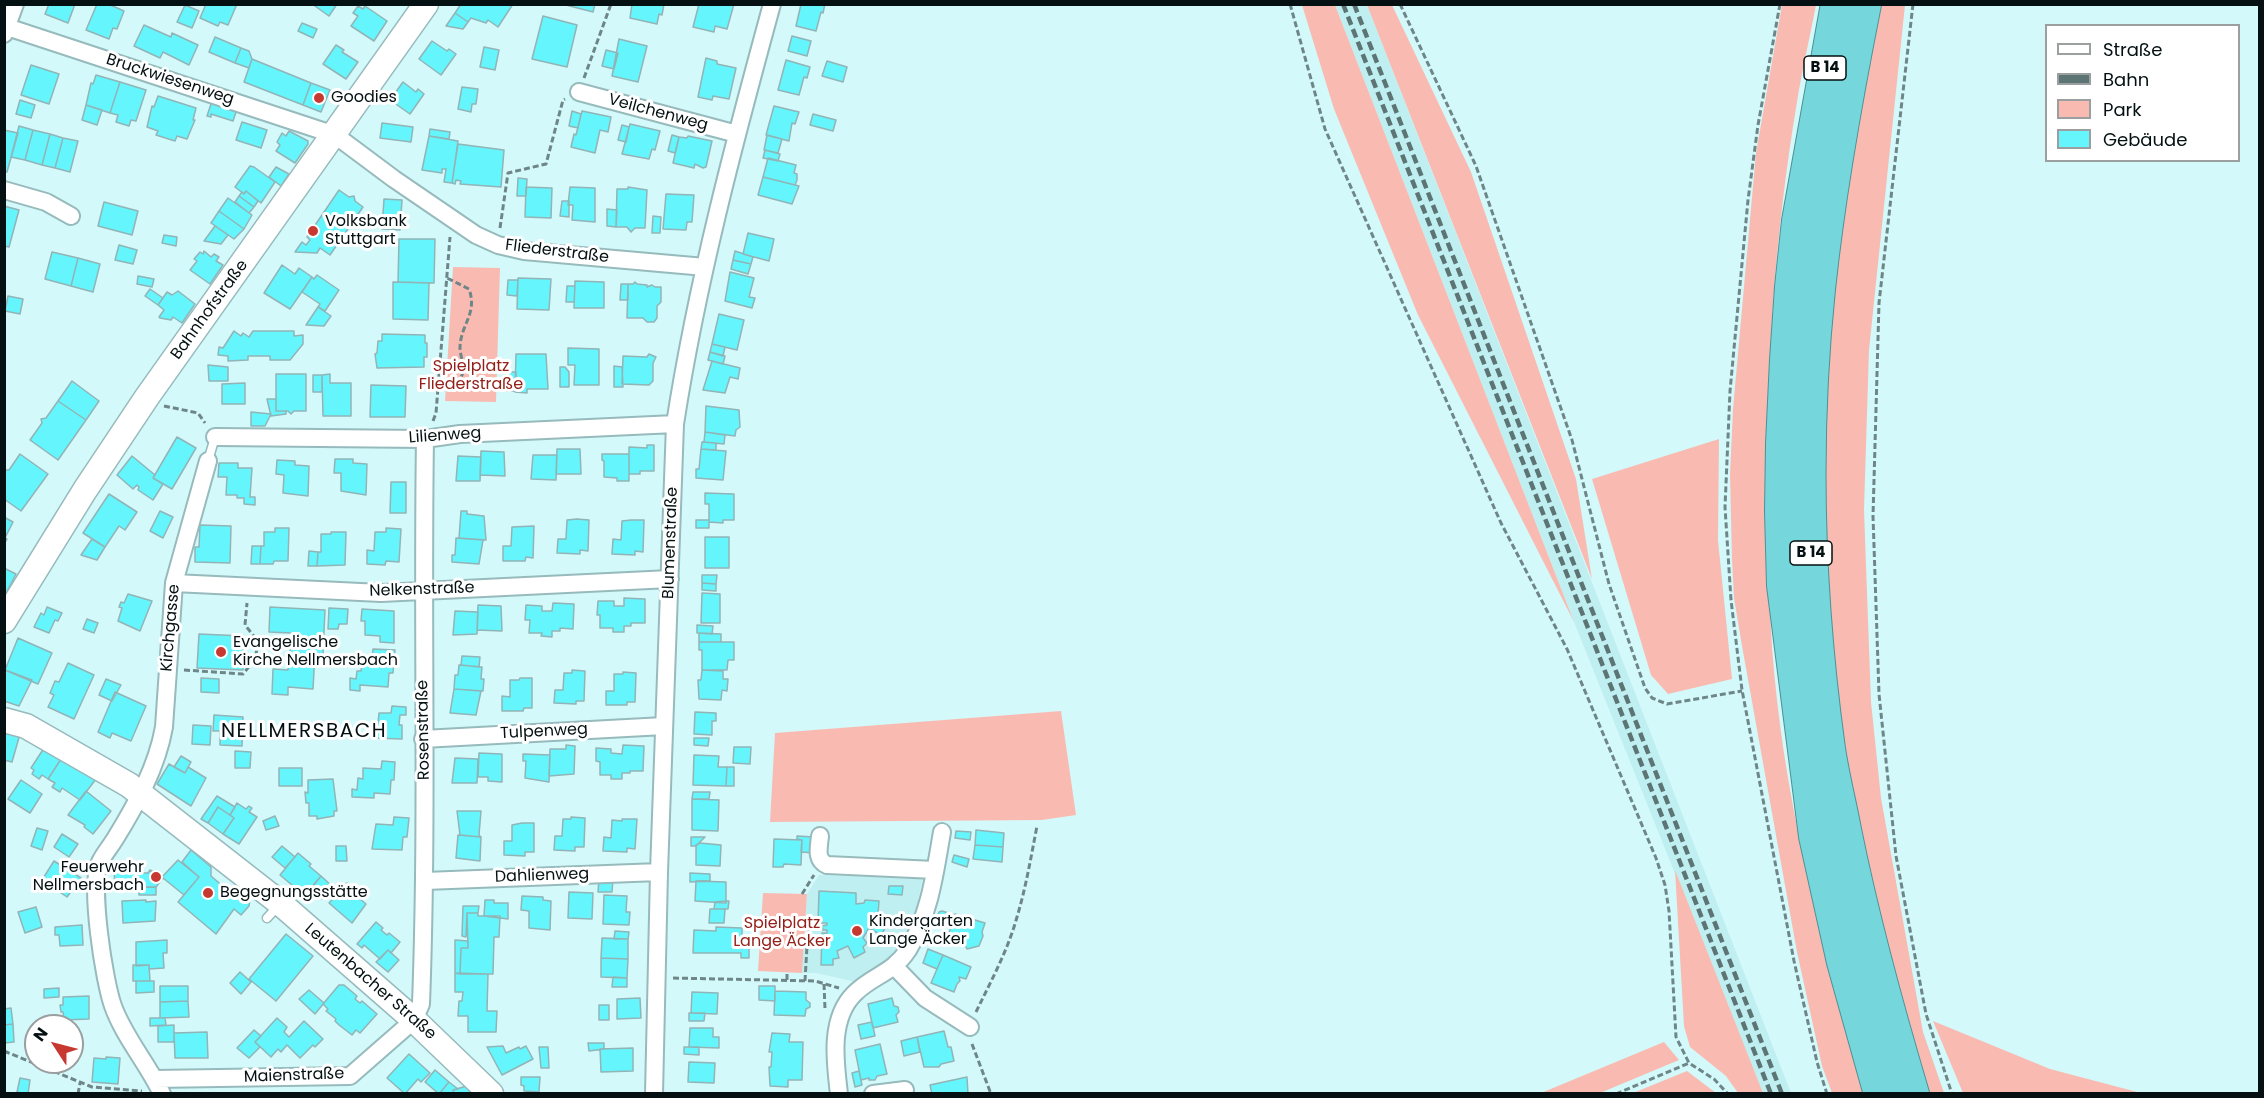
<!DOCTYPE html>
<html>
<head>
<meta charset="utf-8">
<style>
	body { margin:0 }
	#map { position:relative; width:2264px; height:1098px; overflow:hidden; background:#d4f9fb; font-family:Poppins,sans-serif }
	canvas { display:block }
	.frame { position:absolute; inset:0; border:6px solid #041011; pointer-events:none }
	.legend { position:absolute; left:2045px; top:24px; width:195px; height:138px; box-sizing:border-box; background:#fff; border:2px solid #9b9fa0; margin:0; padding:8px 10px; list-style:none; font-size:18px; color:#041011 }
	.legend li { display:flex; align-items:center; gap:12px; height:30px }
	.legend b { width:30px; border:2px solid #9b9fa0 }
	.north { position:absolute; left:24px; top:1014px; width:60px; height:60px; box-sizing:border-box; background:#fff; border:2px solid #9b9fa0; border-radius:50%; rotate:306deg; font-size:16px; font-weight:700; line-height:24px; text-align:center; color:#041011 }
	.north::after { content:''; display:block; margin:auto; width:21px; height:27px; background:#c73930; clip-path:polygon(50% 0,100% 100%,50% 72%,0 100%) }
</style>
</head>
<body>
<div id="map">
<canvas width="2264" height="1098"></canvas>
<div class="frame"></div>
<ul class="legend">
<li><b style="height:8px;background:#fff"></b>Straße</li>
<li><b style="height:8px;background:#5d7475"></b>Bahn</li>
<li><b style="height:16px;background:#f9bbb1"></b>Park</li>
<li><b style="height:16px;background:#65f5fd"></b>Gebäude</li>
</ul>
<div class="north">N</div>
</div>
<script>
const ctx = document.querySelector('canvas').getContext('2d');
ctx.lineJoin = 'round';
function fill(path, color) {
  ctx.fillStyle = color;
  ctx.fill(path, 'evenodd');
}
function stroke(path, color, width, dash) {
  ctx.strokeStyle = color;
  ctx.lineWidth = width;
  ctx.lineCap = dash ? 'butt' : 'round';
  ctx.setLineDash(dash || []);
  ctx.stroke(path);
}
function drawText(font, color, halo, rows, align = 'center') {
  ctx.font = font + ' Poppins,sans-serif';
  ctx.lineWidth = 6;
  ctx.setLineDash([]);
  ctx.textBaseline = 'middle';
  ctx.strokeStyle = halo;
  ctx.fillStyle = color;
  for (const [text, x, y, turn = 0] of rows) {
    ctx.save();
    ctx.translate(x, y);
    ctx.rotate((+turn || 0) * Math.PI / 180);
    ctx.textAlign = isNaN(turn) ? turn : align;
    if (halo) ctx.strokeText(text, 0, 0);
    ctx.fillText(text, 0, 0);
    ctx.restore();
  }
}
fill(new Path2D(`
	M1335,5H1367L1791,1093H1763L1574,622Z
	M819,875L923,878L913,923L904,940L893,956L856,982L816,973H802L807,894Z`), '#c0eff1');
fill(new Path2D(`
	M1302,5H1335L1574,622L1418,315L1334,109Z
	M1367,5H1392L1471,172L1576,479L1592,579Z
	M1782,5H1816C1810,37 1802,70 1797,102C1775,233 1766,367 1767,500C1768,557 1769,614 1774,671C1787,814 1825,957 1865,1093H1832L1822,1066L1797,952L1742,646L1734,598L1732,560L1730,475L1733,409L1756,153Z
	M1880,5H1905L1869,350L1864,510L1871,702L1881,798L1923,1032L1944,1093H1925L1879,934L1840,730L1825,571L1823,433L1830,310L1847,173Z
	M453,267L500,268L496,402L445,401Z
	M1719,439L1718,540L1732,679L1668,694L1651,675L1592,479Z
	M1061,711L1076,815L1042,820L770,822L775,733Z
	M1675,870L1763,1093H1738L1726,1076L1690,1047L1684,1026Z
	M763,893L807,894L802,973L758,971Z
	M1933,1021L2050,1069L2141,1093H1963Z
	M1664,1042L1679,1060L1600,1093H1541Z
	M1687,1071L1716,1093H1633Z`), '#f9bbb1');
const building = new Path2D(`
	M49,4H75L68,23L45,14Z
	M97,4H108L124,11L117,29L113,28L109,39L86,30Z
	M206,4H237L228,25L220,22L218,26L200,18Z
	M312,4H337L329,16Z
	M461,4H513L498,27L488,20L486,23L471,18L468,22L455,13Z
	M562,4H595L593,12Z
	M632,4H664L662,15L659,14L657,24L630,18Z
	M699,4H734L727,29L715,26L714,32L693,27Z
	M801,4H825L823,13L821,12L816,31L796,26Z
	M185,5L199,11L192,28L177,22Z
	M358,6L363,9L365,6L387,21L374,41L351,26L358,16L353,13Z
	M455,13L468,22L463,29L446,26Z
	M543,16L577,25L567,67L532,59Z
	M302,23L317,29L313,38L298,31Z
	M144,25L171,37L172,33L198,45L189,65L163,52L160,58L134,46Z
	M792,36L811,41L807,56L788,51Z
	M215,37L241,48L235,63L209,52Z
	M619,39L647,46L638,82L612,76Z
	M432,41L447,51L449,49L456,54L441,75L419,59Z
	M336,45L344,50L342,52L358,62L346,79L323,64Z
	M484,47L499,50L495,70L480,67Z
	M241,48L249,51L252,59L249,68L235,63Z
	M606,50L618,53L614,69L602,66Z
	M706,58L717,61V64L736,68L729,99L713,96L712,100L698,97Z
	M252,59L311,83L303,105L244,82Z
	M786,60L810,67L807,78L804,77L799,95L778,90Z
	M827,61L847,67L843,82L822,76Z
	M31,65L59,74L49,104L21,95Z
	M96,75L120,82L110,113L86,105L91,83L93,84Z
	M120,82L146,90L136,121L131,120L129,126L116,122L118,115L110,113Z
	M403,82L416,92L418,89L424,94L410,114L390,100Z
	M311,83L330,90L321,112L303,105Z
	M462,87L478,89L476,104H472L471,112L458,109Z
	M158,96L196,108L193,120H195L187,139L177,136L175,141L156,135L158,131L147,127L152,106L154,107Z
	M20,100L35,105L31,118L16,114Z
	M212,101L237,109L233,121L211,114V117L207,116Z
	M86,105L102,110L97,125L82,120Z
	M774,106L799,112L795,124L792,123L789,141L766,135Z
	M572,111L581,114L578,128L569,126Z
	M582,111L611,117L608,132L600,130L595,153L571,147L574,134L576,135Z
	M813,114L836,120L833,131L810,125Z
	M242,122L267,130L261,148L236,140Z
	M382,123L413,127L411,142L380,138Z
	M630,124L660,131L655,150L652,149L649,159L622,154Z
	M622,125L629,127L626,142L618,140Z
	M19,126L33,130L25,160L11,157Z
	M430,129L450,132L449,139L429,136Z
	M4,130L18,133L7,172L4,171Z
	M33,130L50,134L42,165L25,160Z
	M289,131L308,141V144L295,163L276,151L280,145L277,142L282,133L286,136Z
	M50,134L63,138L55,168L42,165Z
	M672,135L679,137L675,153L668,151Z
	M767,135L782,139L778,153L764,150Z
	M429,136L458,141L452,183L444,182L446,169H442V173L422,170Z
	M688,136L712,141L706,167L703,168L695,164L694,168L673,163L679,137L687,138Z
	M63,138L78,141L70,172L55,168Z
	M458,144L504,150L501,187L460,184L461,181L456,180L455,184L452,183Z
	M765,150L780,154L778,161L763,158Z
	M768,158L796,165L794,173L797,174V180L795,185L763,177Z
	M250,166L254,167L275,182L261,203L246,191L244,194L235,187Z
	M276,167L289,174L281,186L269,177Z
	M763,177L799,186L792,204L758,195Z
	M518,178L527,179L526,196H517Z
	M526,187L552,188L551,218L525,217Z
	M570,187L595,188V222L572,220L573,205H568Z
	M628,187L647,190L645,228H635L631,232L627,227H616L617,189H628Z
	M339,190L349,197L354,196L355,201L363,207L330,255L320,248L317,253L295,252L302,242L306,245L310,240L307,237Z
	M246,191L258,201L254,207L239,196L242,192L244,194Z
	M666,194L694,195L692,222H687L686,230L663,229Z
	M239,196L254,207L249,213L235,202Z
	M228,198L252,215L244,229L219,211Z
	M384,199L402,200L400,230L382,229Z
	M562,201H569V217L560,216Z
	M104,202L138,211L132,235L98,226Z
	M4,206L19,210L9,247L4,246Z
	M607,209L617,210L616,227L607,226Z
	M219,211L244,229L234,239L211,223Z
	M653,216L661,217L660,233H652Z
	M215,226L228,235L221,244L204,241Z
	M748,233L774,239L769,261L743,254Z
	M164,235L177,237L176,246L162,243Z
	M399,239H435L434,283L398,282Z
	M119,245L137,250L133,264L115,260Z
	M204,251L211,257L214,254L219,257L216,261L223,265L210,284L190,270L197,261L194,259L200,252L203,254Z
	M735,251L753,257L751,264L733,260Z
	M52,252L78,258L71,286L45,279Z
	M78,258L100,264L93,292L71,286Z
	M733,260L751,264L748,274L731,269Z
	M282,265L295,274L299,268L312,277L290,309L264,293Z
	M730,272L754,278L749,297L755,298L752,308L725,301Z
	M317,275L339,290L325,311L318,307L320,304L302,292L312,277L314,279Z
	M138,276L154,279L152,287L137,284Z
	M518,278L551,279L549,310L517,309Z
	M508,280H518L517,296L507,295Z
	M575,281L604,282V308H574Z
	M393,282L429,283L428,320L393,319Z
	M635,282L637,284L647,285V287L652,285L655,287H661V302L657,306V318L654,322H647L643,318H627L628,284H633Z
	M621,284H628V300H620Z
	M567,286H575L574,302H566Z
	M150,289L163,298L158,305L145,296Z
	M178,291L195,304L182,323L173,317L171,320L160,318L159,317L164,310L158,305L167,292L172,295Z
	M8,296L23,299L20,314L5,311Z
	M318,307L331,316L324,326L306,325Z
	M719,314L744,320L737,350L712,344Z
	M234,331L241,336L243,333L249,337L253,331H294V336L303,335V344L290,360H270V356H248V360L228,361V356L218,355L219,347L223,348Z
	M382,334L425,335V343H427V357H424V367L377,368L375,354L377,353L378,341H382Z
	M712,344L725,347L723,356L710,352Z
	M568,348L599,349V385H574L575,365H568Z
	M710,352L725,356L723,364L708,360Z
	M516,354H546L548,389H527V393L515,392Z
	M649,354L656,357L653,363V381L649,385L622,384L623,356L647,357Z
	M712,361L740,368L738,379L730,377L725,393L703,390Z
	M208,365L228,367V381H209Z
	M614,366L622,367L623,387H614Z
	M560,367H565L569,372V387H560Z
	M506,372H516V391H506Z
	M276,374H306V411H294L291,414L288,411H276Z
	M330,374V383H351V416H323L322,375Z
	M313,375H322V392H313Z
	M72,381L99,401L86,420L58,401Z
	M245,383V404H222V384Z
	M371,385L406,386L405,417H370Z
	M267,399H276V411H286V414L271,416Z
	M58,401L86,420L58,460L30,440L42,423L41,419L46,418Z
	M706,406L739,410L740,427L736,430L735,436L705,432Z
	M251,412L271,414L265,426H251Z
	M705,432L725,435L724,444L704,442Z
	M177,437L196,448L172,489L153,478Z
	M702,442L716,443V450L701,449Z
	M647,445H654V471H640V474H629V447L647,448Z
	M557,449H580L581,474H556Z
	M701,449L726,451L723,480L696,478V469H699Z
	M481,451L504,452L505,476L480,475Z
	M20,454L48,474L21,511L4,499V470H9Z
	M602,454H629V481H617V478L604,477V461L602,460Z
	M533,455H557L556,480L531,479Z
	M132,456L155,475L153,478L163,484L153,500L138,490L139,487L137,485L133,489L117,475Z
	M458,456L481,457L480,481H456Z
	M335,459H353V463L367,464L366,495L341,491V473H334Z
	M277,460L295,461V465L309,466L308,496L283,493L284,475L276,474Z
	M219,463H238V468H252L250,497H255V505L244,504V498H237V495H226L227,477H218Z
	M391,482H406V513H390Z
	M705,493L734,494V520H723V523L709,522V504H705Z
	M109,494L137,512L125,530L119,526L105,547L83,533Z
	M160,511L173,517L163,538L150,531Z
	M461,511H467V514L484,516L486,540L459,538Z
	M4,517L13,522L5,538L7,539L4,544Z
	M577,519L589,520L588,551L580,550V554L557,553L558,539H566L567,520Z
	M631,520H644L643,552L635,551V555L612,554L613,539L621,540L622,521Z
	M696,520H709V528H696Z
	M200,525L231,526L230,563L195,562V547H199Z
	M534,526L533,558L526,557L525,561H503V546H511L512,527Z
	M275,528H289L288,561H274L273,564H260L261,546H264V532H275Z
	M386,528L401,529L399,562L386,561L385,565L367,564V550L374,551L375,532H386Z
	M331,532H346L345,565L317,566L318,552H321V534H331Z
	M705,537H729V568H705Z
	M456,538L483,540L479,564L452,562V555H455Z
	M92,539L105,547L97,560L81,555Z
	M252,546H261L260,564H251Z
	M309,551L318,552L317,566H308Z
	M4,568L16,574L4,597Z
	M702,575H717L716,584L702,583Z
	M702,583L716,584V591L702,590Z
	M702,593L720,594V623H701Z
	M128,594L152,601L140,631L118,621L122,608L119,607L121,602L124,603Z
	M624,598L645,599V623H631V626H624V632H613V628H600V615H597L598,601H614V606H624Z
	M553,603L574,604L573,629L560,628V631H552V637L541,636L542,633H529L530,620H525L526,605L542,606V611H552Z
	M478,605L501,606L502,631L477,630Z
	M47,607L62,613L58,621L55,620L49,633L34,627L41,613L44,615Z
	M270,607L325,610L323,654L315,653L313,689L288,687V695L272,694L273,669L288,670L292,633L269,632Z
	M329,608L348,609L347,624H339L338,629H328Z
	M362,609L394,611V643L380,642V636L365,635V621H361Z
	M455,611L478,612L477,634L453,635Z
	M87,619L98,623L94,633L83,629Z
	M697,625L713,626L712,634L697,633Z
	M699,633L721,634V642H699Z
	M199,634L244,636L243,670L197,668Z
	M18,638L52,653L38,684L5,670Z
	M699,642H734V660H728L727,670H702V650H699Z
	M373,649L395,650L393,673H389L388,687L360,685V691L350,690V678L356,679L357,671H361L362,661L376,662V658H372Z
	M462,656L480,657L479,667L461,665Z
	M68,663L94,675L74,719L48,707L54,695L50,693L55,681L59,682Z
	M459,665L482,667L481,679H484L483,691L454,689L455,675H458Z
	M5,670L32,680L19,706L4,701Z
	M572,670L585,671L584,701H576V704L554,703L555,690H563L564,673H572Z
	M702,670L723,671V679H728L727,691L722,690L721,700L699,699L698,680H701Z
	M623,672L636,673L635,702H627V705H606V691H614V674H623Z
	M201,678L219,679V693L201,692Z
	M520,678H532V708H524L523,711H502V696L510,697V680H519Z
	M106,679L121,685L112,701L99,695Z
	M454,689L481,691L476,715L450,713Z
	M115,692L146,706L131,741L112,733L110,738L98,732Z
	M392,706L406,707V715H400L399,725H402V739L374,738L375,723H378L379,713H391Z
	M695,712L716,713V721H712V735L694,734Z
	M214,715L243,717L242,746L220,745V731H213Z
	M193,725L211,726L210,745L192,744Z
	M4,730L20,734L12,762L4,760Z
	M694,738H709L708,746L694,745Z
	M46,745L63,756L48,779L42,775L39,779L32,774L34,770L31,768Z
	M566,745L575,746L574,774L549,776L550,749H566Z
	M623,745L644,746L643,771H630V773H622V779H611V775H600V762L596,761V748L611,749V753L622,754Z
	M734,747H751L750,764L733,763Z
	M235,751L251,752L250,768H235Z
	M479,753L502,754V782L488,781V777H478Z
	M523,754L550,755L549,782L525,778L526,761H523Z
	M694,755L719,756L718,767H727L726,786L693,785Z
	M63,756L96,779L80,800L62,788L60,792L52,787L55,783L48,779Z
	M181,756L191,762L185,773L174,767Z
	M455,758L478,759L477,783H452Z
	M382,761L395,762L394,780H391L390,794L374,793V798L352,797V789L357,790L358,778L363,779V768L381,769Z
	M169,764L185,773L188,767L206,778L191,806L157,784Z
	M727,767H734V786H726Z
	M279,768H302V786H279Z
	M333,779L337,811H334V816L317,819V816H309V803H306L305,792L308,793V780Z
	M21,780L42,794L30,813L8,799Z
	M86,791L111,811L93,834L84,827L85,825L68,815Z
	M693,792H710L709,799H692Z
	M217,796L235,807L230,815L218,807L208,823L201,819Z
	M692,799L719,800L718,831L692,830Z
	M237,803L246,809L249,806L252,808L249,812L257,817L239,844L223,834L234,818L230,815Z
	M218,807L234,818L223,834L208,823Z
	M457,811H481L479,835L481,837L460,835Z
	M275,816L279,826L266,830L263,821Z
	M394,817L409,818L407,837H403L402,850L372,849L376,824L393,825Z
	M571,817L585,818L584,847H575V851L554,850L555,836H562L563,819H571Z
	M622,819H637L635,849L627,848V852L603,851L604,837L611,838L612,820L622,821Z
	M522,823H534V852H525V856L504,855V841H512V825Z
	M37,828L48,831L42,850L31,846Z
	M976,830L1004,833L1003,847L975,845Z
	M956,831L971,832L970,840L955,838Z
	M62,834L78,844L69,857L54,847Z
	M458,835L481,837L480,861L456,858Z
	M797,836L814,837V853L801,852L802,840L797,839Z
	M691,837H705L696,846H691Z
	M774,839L802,840L801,865L784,864L783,867H773Z
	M700,843L721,845L720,866L696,865V845Z
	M975,845L1003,847L1002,862L973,859Z
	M282,846L295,857L285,868L272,857Z
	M336,846H346L347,861H336Z
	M191,850L211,867V876L232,894L240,892L250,900L249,906L241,915L234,909L216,934L178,902L199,877L182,862Z
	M298,853L311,864L309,866L321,876L305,896L280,875Z
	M954,855L969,859L967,867L952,862Z
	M178,860L199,877L184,895L163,878L156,887L115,888L114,868H141V873H148L150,870L162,877Z
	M54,861L81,878L67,897L42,880Z
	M690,873L710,874V881L690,882Z
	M321,876L333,887L322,899L310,889Z
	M599,879H613L612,892H598Z
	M696,881L726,882V903L695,901Z
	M347,883L355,891L353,893L366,904L352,923L329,903Z
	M889,886H903L902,895L888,894Z
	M139,887H156V895H139Z
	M819,891L856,893V904L864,903L865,900L879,901L878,914L885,916L883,922L887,925L881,935L869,928L863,938L867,943L863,947L865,952L854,958L848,946L837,951L839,958L833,959V965H821L822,933H827V930H823L822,926L827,925V923H818Z
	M569,892L593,893L592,919L568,918Z
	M604,895L627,896L626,912H630L629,925L603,924Z
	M522,896L543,897V900L551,901L550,930L529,928V911L521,910Z
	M146,900V902L156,901L155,921L123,923L122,901Z
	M485,900H494V903H508V919L484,916Z
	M726,901H729L728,909H714L715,902Z
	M463,906H479L478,913H467L466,937L462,936Z
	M36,907L42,927L25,933L18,912Z
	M710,909H725L724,923H709Z
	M942,911L955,915L952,924L936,920L939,912Z
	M467,913H478V916H500L499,937H494L493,974H460L461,948H468Z
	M955,914L985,923L982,932L983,936L979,946L967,949L963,941L948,936Z
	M376,922L383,928L381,930L387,935L389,933L400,942L391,953L388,950L380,959L364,945L362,948L357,944Z
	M82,925L83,945L60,946L59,935H55V927Z
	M716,927L742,928V940H749V958H741V953H693L694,930L716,931Z
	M615,931L629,932L628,939H614Z
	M286,934L313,956L276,1001L249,979Z
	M602,938L628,939V959L601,958Z
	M167,940V953H163L164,968L149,969V965L136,966V942Z
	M455,940L468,941V948H461L460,974L455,973Z
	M928,949L943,955L937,969L923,963Z
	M388,950L399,960L388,972L376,962Z
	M943,955L971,967L966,979L959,977L960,981L957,984L954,992L931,983Z
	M601,958L628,959L627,978L601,977Z
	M133,965H149L150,981H133Z
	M240,972L251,982L241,994L230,983Z
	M455,973L488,974L487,1011H497L496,1032H468V1016H458L459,1001H462L463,992H455Z
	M613,977L627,978V987H612Z
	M136,981H154V992L136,993Z
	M339,985H344L357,996L355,999L360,1003L362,1001L377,1014L360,1033L356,1030L352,1035L339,1025L335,1021L336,1019L326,1011L328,1009L323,1004Z
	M160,986H188V1001L160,1002Z
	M759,986H775V1001L759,1000Z
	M59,988V997L44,998V989Z
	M309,990L324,1003L315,1014L299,999Z
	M775,991L806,992V1000L810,1003V1007L806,1009L805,1016L774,1015Z
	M692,992L718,993L717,1014L691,1013Z
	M89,996V1019L64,1020L63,1012H61L60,1005H63V997Z
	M640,998L641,1018L617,1019V999Z
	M892,998L894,1006L898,1007L899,1012L896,1015L898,1022L873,1028L868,1004Z
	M188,1001L189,1017L160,1018V1002Z
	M599,1005H609V1020H599Z
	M11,1008L13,1024L4,1025V1009Z
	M689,1013H705L704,1021H689Z
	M150,1018H165L166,1025L150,1026Z
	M277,1018L287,1027L284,1032L289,1037L304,1021L323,1039L315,1047L313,1045L300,1058L287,1045L281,1052L278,1049L271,1057L255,1042Z
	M872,1022L875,1036L861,1039L858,1025Z
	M13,1024L14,1042L4,1043V1025Z
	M174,1025V1042H158V1026Z
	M690,1028H713V1037H719V1048L689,1047Z
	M254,1030L261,1036L255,1042L260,1047L249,1058L237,1048Z
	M944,1031L948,1047H951L954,1061L941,1064L939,1067H924L917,1037Z
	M207,1032L208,1058H175L174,1033Z
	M772,1033L790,1034L789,1042H803L802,1080H788V1087L770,1086L769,1067H771L772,1052H769Z
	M917,1037L920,1052L904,1056L901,1041Z
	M588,1043H604V1049L589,1051Z
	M880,1044L887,1074L877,1076L875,1080H869V1078L861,1080L855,1050Z
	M503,1046L506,1053L519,1047L520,1049L526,1046L533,1059L502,1075L487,1047Z
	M539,1047H548L549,1068H541Z
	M684,1047H699V1055L684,1054Z
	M633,1048V1071L601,1072L600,1049Z
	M409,1054L430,1073L421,1082L418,1079L405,1094L387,1078Z
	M106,1057L120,1058L118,1084L92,1082L94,1058L106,1059Z
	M689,1062L715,1063L714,1083L688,1082Z
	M435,1070L449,1082L439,1094L425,1082Z
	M859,1071L862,1085L855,1087L852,1073Z
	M521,1077H540L539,1092L524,1091V1086L521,1085Z
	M967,1077L968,1094H932L930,1085Z
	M20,1078L30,1080L28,1094L17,1092Z
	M449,1082L458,1089L453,1090L454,1094H439Z
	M470,1085L473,1094H454L453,1090Z`);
fill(building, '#65f5fd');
stroke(building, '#91b4b6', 1.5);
const lane = new Path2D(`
	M208,461L215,437
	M267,918L280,904`);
const street = new Path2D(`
	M4,26L335,135L394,179L476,235L498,245L524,251L705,267
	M4,34L15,4
	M579,92L737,134
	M4,190L46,202L71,216
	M215,437L425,439L460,434L675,424
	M174,583L381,593L670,579
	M423,739L664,726
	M820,836C819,847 815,860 827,865L935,870
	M425,881L659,872
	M895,967L925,998L970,1027
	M154,1079L350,1076L414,1020L421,1004C428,816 422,627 425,439
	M162,1094C148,1064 124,1037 113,1006C104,981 89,884 100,862C104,854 110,847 115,839C136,805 157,767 164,727L174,583L208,461
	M654,1094L659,872L675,424C697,282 734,143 772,4
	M839,1094C835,1061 829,1018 855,993C873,975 892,974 908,950C930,914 935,872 942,832
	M873,1094L905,1090`);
const secondary = new Path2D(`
	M4,621L85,490L147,397L426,4
	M4,720L26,726L129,785L280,903L414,1020L491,1094`);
const highway = new Path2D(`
	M1837,4L1798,221L1791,287L1786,360L1782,444L1781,511L1783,585L1815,836L1843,962L1880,1094
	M1865,4C1846,99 1829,194 1819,289C1803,442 1808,597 1829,749C1833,776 1840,803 1845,830C1863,919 1887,1007 1913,1094`);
stroke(lane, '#97babc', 11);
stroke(street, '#97babc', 20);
stroke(secondary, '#97babc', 27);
stroke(highway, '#4d9195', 34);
stroke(new Path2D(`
	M1290,4L1325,129L1501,523L1567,649L1656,858L1665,885L1669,911L1676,1037L1689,1063L1714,1079L1728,1094
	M1400,4L1476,166L1572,440L1609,584L1645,688L1652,698L1667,704L1742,691
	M1780,4L1758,125L1748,200L1730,391L1725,507L1731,600L1742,690L1794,961L1817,1062L1827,1094
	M1913,4L1879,303L1873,516L1879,694L1896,856L1926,1014L1952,1094
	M584,78L611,4
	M500,228L508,173L546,164L563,100L565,99
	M438,388C446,386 459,384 462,375C466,367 460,357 460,348C460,325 478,314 469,289L447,278
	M164,406L198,413L205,423
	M433,421L436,413L450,237
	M257,645L291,648
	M184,670L243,674L256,658L257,640L245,625L247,603
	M802,894L814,875
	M673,978L815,981L839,988
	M787,980V973
	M805,981L808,928H823
	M824,984L825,1009
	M976,1012C991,981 1008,950 1017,917C1026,887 1031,857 1037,826
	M972,1044L991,1094
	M4,1051L92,1087L142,1091
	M78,1094L80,1083
	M1616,1094L1689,1063`), '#6e8688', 3, [6, 3]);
stroke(lane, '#fff', 8);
stroke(street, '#fff', 16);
stroke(secondary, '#fff', 24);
stroke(highway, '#75d6dc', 32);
stroke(new Path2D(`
	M1343,4L1771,1094
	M1354,4L1782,1094`), '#5d7475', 4.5, [9, 4.5]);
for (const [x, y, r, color] of [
	[319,98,6,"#c73930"],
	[313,231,6,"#c73930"],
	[221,652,6,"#c73930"],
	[156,877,6,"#c73930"],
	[208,893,6,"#c73930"],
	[857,931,6,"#c73930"]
]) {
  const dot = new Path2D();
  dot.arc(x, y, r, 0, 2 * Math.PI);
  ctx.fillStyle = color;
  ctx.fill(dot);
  stroke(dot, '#fff', 2);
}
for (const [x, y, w] of [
	[1825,68,42],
	[1811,553,42]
]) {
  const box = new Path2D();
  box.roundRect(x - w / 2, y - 12, w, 24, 4.5);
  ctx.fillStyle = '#fff';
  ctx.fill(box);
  stroke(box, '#041011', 1.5);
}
drawText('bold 15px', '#041011', null, [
	["B 14",1825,68],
	["B 14",1811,553]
]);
drawText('16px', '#041011', '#fff', [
	["Bruckwiesenweg",170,80,18],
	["Veilchenweg",658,113,15],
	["Fliederstraße",557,252,7],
	["Bahnhofstraße",210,310,-54],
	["Lilienweg",445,436,-4],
	["Blumenstraße",671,543,-88],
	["Nelkenstraße",422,590,-2],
	["Kirchgasse",171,628,-85],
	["Rosenstraße",424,730,-91],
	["Tulpenweg",544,732,-3],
	["Dahlienweg",542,876,-2],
	["Leutenbacher Straße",370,982,41],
	["Maienstraße",294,1076,-2]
]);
drawText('16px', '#041011', '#fff', [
	["Goodies",331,98],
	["Volksbank",325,222],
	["Stuttgart",325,240],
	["Evangelische",233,643],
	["Kirche Nellmersbach",233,661],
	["Feuerwehr",144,868,"right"],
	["Nellmersbach",144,886,"right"],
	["Begegnungsstätte",220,893],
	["Kindergarten",869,922],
	["Lange Äcker",869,940]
], 'left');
drawText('16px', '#94201a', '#fff', [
	["Spielplatz",471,367],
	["Fliederstraße",471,385],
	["Spielplatz",782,924],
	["Lange Äcker",782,942]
]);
ctx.letterSpacing = '1.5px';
drawText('20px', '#041011', '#fff', [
	["NELLMERSBACH",304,732]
]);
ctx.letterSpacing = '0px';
</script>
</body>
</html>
